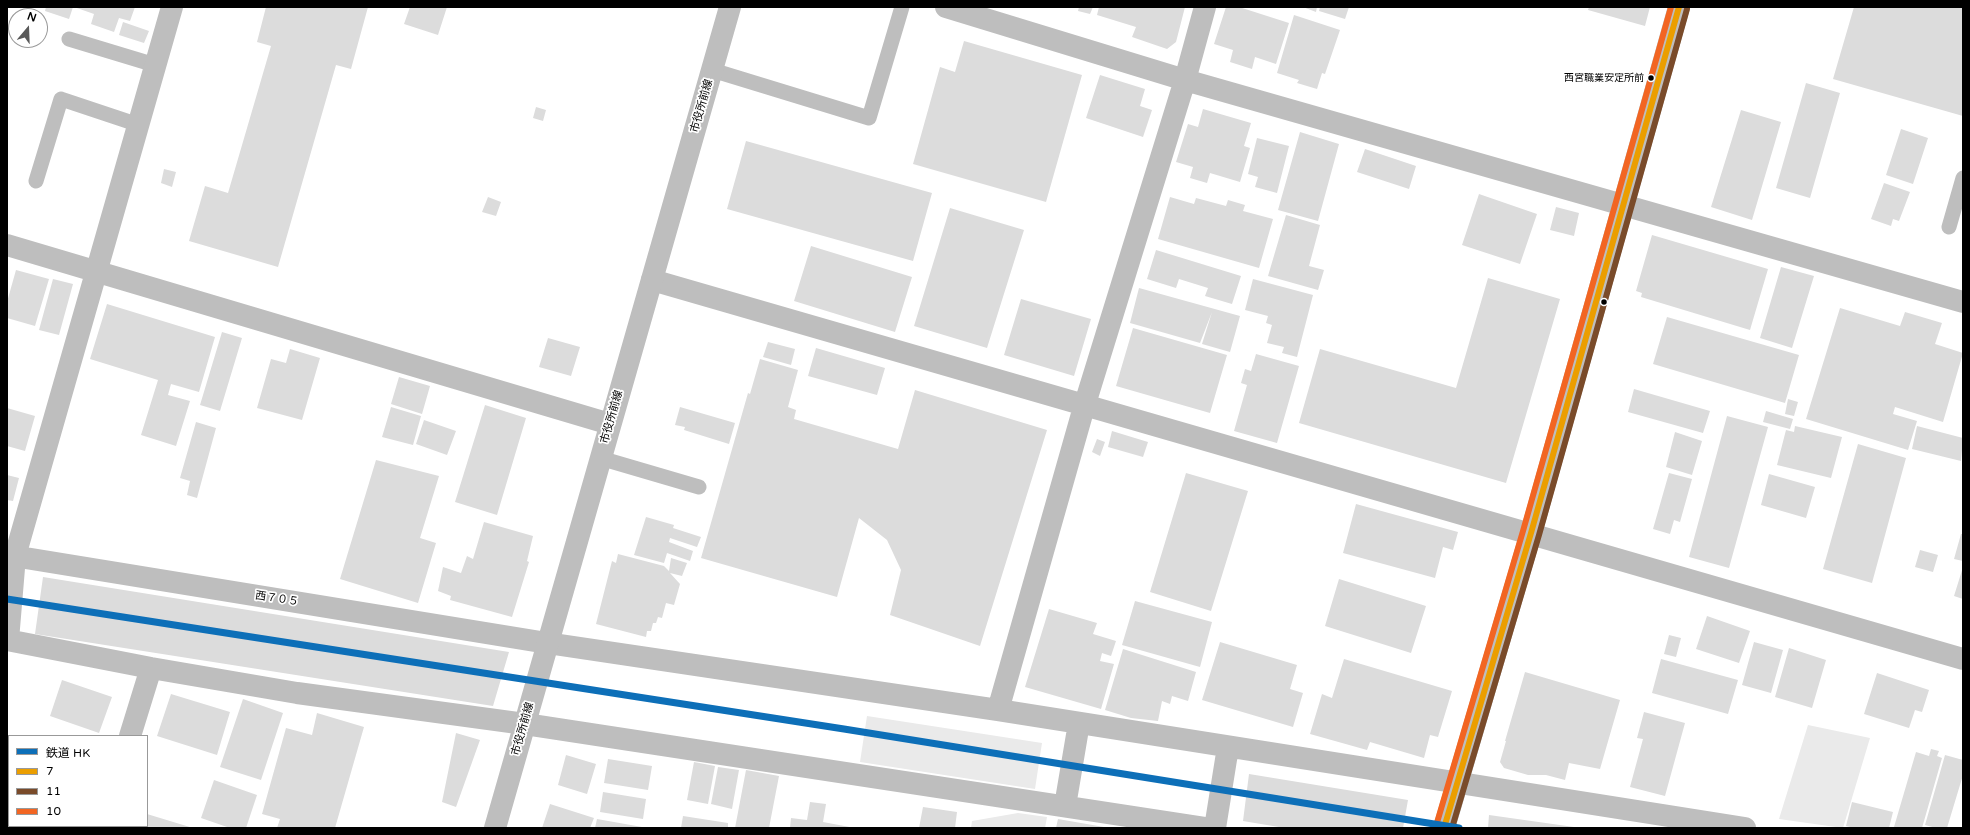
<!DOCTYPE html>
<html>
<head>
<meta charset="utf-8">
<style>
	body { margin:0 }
	#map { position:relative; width:1970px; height:835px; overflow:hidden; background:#fff; font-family:"Varela Round","Noto Sans JP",sans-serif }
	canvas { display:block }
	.frame { position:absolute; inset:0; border:8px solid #000; pointer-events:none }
	.legend { position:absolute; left:8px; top:735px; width:140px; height:92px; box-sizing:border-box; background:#fff; border:1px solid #999; margin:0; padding:5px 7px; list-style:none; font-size:12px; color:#000 }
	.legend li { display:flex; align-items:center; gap:8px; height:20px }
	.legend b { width:20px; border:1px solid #999 }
	.north { position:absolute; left:8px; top:8px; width:40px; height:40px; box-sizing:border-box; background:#fff; border:1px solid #999; border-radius:50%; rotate:19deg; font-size:11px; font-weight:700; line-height:16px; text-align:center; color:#000 }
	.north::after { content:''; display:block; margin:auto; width:14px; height:18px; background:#595959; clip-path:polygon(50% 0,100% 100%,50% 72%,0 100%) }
</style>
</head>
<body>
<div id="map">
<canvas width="1970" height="835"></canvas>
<div class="frame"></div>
<ul class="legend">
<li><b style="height:5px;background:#0d6fb8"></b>鉄道 HK</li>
<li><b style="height:5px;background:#eb9e00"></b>7</li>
<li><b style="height:5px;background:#7a4b2a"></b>11</li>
<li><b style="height:5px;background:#f26522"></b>10</li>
</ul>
<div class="north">N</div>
</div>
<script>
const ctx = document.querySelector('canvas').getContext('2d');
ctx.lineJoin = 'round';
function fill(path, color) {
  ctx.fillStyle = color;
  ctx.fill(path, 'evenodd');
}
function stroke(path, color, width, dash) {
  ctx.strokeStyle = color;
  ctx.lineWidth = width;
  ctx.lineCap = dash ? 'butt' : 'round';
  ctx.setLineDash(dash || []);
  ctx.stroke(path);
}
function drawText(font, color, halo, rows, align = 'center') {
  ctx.font = font + ' "Varela Round","Noto Sans JP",sans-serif';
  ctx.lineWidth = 3.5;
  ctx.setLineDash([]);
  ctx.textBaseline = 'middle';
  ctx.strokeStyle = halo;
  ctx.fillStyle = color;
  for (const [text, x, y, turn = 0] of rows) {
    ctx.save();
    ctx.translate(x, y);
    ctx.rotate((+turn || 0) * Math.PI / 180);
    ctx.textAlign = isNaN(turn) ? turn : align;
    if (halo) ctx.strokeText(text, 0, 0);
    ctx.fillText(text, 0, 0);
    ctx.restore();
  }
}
fill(new Path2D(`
	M867,716L1042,743L1035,789L860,762Z
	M1808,725L1870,738L1843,828L1779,819Z
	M1018,813L1047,817L1045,828H971L972,821Z`), '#eaeaea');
fill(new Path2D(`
	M46,7H73L69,19L45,11Z
	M74,7H135L130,21L119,18L114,32L91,24L94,14Z
	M266,7H368L351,69L336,65L278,267L189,241L205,186L228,193L271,46L257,42Z
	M410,7H447L438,35L404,24Z
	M1079,7H1093L1090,14L1078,11Z
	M1099,7H1185L1176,42L1167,49L1132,37L1136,27L1097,15Z
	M1226,7H1239L1289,23L1276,64L1255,57L1252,69L1230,62L1233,50L1214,44Z
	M1303,7H1317L1316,12Z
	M1320,7H1349L1345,19L1319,11Z
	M1589,7H1650L1645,26L1588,10Z
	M1854,7H1963V116L1833,79Z
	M1294,15L1340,30L1325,74L1322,73L1317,89L1297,83L1299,80L1277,73Z
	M123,22L149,31L144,43L119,35Z
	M964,41L1082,75L1046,202L913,164L940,67L955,72Z
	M1100,75L1145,89L1140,106L1152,110L1143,137L1086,118Z
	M1806,83L1840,93L1810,198L1776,188Z
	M536,107L546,110L543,121L533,118Z
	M1203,109L1251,123L1244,146L1250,148L1240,182L1210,173L1207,183L1190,178L1193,167L1176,162L1188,124L1198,127Z
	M1741,110L1781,122L1752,220L1711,207Z
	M1901,129L1928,138L1913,184L1886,175Z
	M1300,132L1339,144L1318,221L1278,210Z
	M1257,138L1289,146L1277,193L1255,187L1258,177L1248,174Z
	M746,141L932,193L913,261L727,209Z
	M1365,149L1416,166L1409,189L1357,172Z
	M164,169L176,172L172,187L161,183Z
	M1884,183L1910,192L1899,221L1893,219L1891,226L1871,219Z
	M1479,194L1537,214L1520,264L1462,245Z
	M488,197L501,202L496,216L482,212Z
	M1170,197L1194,204L1196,198L1226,206L1228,200L1245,205L1243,211L1273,219L1259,268L1158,239Z
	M1556,207L1579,213L1574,236L1550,230Z
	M950,208L1024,230L987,348L914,326Z
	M1286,215L1320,225L1309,266L1324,270L1318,290L1268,276Z
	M1652,235L1768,269L1750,330L1641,297L1642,293L1636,291Z
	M811,246L912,277L895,332L794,301Z
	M1156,250L1241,276L1232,304L1205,296L1208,288L1179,279L1176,288L1147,279Z
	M1781,267L1814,276L1792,348L1760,338Z
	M16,270L49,279L35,326L7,318V302Z
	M1488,278L1560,299L1506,483L1299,423L1320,349L1456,388Z
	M53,279L73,284L59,335L39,330Z
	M1253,279L1313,295L1297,357L1282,353L1284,347L1267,343L1272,325L1266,323L1268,316L1245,310Z
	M1139,288L1240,316L1230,352L1202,344L1212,312L1200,343L1130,323Z
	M1021,299L1091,319L1074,376L1004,355Z
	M107,304L215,337L199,392L171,384L168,395L190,401L176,446L141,435L158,380L90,359Z
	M1840,308L1900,326L1905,312L1942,323L1935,344L1963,353L1943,422L1895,407L1893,414L1917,421L1908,450L1806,419Z
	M1667,317L1799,355L1785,403L1653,364Z
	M1133,328L1227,355L1210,413L1116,386Z
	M222,332L242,338L220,411L200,405Z
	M548,338L580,347L571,376L539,367Z
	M768,342L795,349L791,365L763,357Z
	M816,348L885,368L877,395L808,376Z
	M290,349L320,358L302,420L257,408L271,359L286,363Z
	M1256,354L1299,366L1277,443L1234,431L1247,385L1241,383L1245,369L1251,371Z
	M760,359L798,370L788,407L796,410L794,419L898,449L915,390L1047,430L980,646L890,615L901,570L887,540L859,518L837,597L701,558L748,393L750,394Z
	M399,377L430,386L422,414L391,404Z
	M1634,389L1710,411L1703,433L1628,412Z
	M1788,399L1798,402L1794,416L1785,414Z
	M485,405L526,418L497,515L455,502Z
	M391,407L421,416L413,445L382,437Z
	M680,407L735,423L729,444L684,430L685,427L675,425Z
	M7,408L35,416L25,451L7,446Z
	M1766,411L1793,419L1790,429L1763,422Z
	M1727,416L1768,427L1729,568L1689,557Z
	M424,420L456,431L447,455L416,444Z
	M196,422L216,428L197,498L187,495L190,481L180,478Z
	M1795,426L1842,437L1831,478L1777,465L1786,430L1794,432Z
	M1917,426L1963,438L1961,461L1912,449Z
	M1112,431L1148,442L1143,457L1108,447Z
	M1675,432L1702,441L1692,475L1666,467Z
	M1097,439L1105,442L1100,456L1092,452Z
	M1858,444L1906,458L1872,583L1823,569Z
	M376,460L439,476L420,538L436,543L418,603L340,579Z
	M1186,473L1248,491L1211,611L1150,592Z
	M1669,473L1692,479L1680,522L1674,520L1670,534L1653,529Z
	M1769,474L1815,487L1806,518L1761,505Z
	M7,475L19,478L13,501L7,500Z
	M1356,504L1458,532L1453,550L1443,547L1435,578L1343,553Z
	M646,517L674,525L673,528L701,537L697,547L670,538L669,542L693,551L690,561L667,553L664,563L634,555Z
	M484,522L533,536L527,561L529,562L512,617L450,600L451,596L438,591L443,567L461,573L467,556L473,559Z
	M1961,534H1963V561L1954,559Z
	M1920,550L1938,555L1933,572L1915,567Z
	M618,554L664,566L669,571L671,558L687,563L682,576L670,573L680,584L674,605L666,603L662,618L658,617L656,623H653L651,631H647L646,637L596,624L612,561L616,563Z
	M1963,567V599L1954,596Z
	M43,577L509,652L493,706L35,634Z
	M1339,579L1426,606L1411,653L1325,626Z
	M1135,601L1212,622L1200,667L1122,645Z
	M1049,609L1097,623L1093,634L1116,641L1111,656L1102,653L1100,661L1114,664L1101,709L1025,687Z
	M1707,616L1750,631L1739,663L1696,649Z
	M1669,635L1681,638L1676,657L1664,654Z
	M1220,642L1297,665L1290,689L1303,693L1293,727L1202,700Z
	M1754,642L1783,650L1771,693L1742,685Z
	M1789,648L1826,660L1812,708L1775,697Z
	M1123,649L1196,672L1188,701L1172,696L1170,704L1162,701L1158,721L1131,718L1105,710Z
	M1344,659L1452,691L1438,737L1430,735L1424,758L1370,742L1367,750L1310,734L1322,694L1332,698Z
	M1661,659L1738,680L1728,714L1652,693Z
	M1525,672L1620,700L1600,769L1569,763L1565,780L1546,775H1528L1504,768L1500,762L1506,741H1505Z
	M1877,673L1929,690L1922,712L1915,710L1909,728L1864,714Z
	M62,680L112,697L99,733L50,716Z
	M171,694L230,712L217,755L157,736Z
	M243,699L283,713L261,780L220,767Z
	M1644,712L1685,723L1665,796L1630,787L1643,739L1637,738Z
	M317,713L364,727L335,828H277L280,819L262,814L286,728L312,735Z
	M456,733L480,740L456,807L442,802Z
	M1931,749L1939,751L1937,756L1942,758L1922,828L1894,827L1916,752L1929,756Z
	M566,755L596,764L587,794L558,785Z
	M1945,755L1963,760V775L1947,828H1936L1925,825Z
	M608,759L652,766L648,790L604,783Z
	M694,762L715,766L708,804L687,800Z
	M718,767L739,770L732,809L711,804Z
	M746,770L779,776L769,828H735Z
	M1249,774L1408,800L1403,828H1285L1243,821Z
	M214,780L257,795L246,828H230L201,818Z
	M603,792L646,799L643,819L600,812Z
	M810,802L826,804L823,822L855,828H790L791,818L807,820Z
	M1852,802L1893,812L1889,828H1854L1846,826Z
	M550,804L594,818L590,828H542Z
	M923,807L957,812L955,828H919Z
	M147,814L193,828H123V826H147Z
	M1489,815L1574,827V828H1488Z
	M683,816L728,823V828H681Z
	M597,819L642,827V828H595Z
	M1058,819L1104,827V828H1056Z`), '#dcdcdc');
stroke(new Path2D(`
	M69,39L155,65
	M712,70L869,118L902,7
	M36,181L61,99L139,125
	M1949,227L1963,178
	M600,458L699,487`), '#bebebe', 15);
stroke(new Path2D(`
	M946,7L1185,80L1963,302
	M7,245L610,424
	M652,280C1088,408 1526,531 1963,659
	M7,555L547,643L998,710L1745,828
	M7,640L151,668L297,693L525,724L1206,828
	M8,640L15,556L172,7
	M998,710L1084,407L1185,80L1205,7
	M130,736L151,668
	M1065,806L1079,723
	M102,828L103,826
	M1215,828L1228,747`), '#bebebe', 22);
stroke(new Path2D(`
	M495,828L730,7
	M1444,828L1531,533L1679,7`), '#bebebe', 22);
stroke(new Path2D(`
	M1444,828L1531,533L1679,7`), '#eb9e00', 6);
stroke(new Path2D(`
	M1452,828L1539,535L1687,9`), '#7a4b2a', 6);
stroke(new Path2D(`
	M1436,826L1523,531L1671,7`), '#f26522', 6);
stroke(new Path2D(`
	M7,599L844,729L1459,828`), '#0d6fb8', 7);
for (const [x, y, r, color] of [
	[1651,78,3.5,"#000"],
	[1604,302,3.5,"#000"]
]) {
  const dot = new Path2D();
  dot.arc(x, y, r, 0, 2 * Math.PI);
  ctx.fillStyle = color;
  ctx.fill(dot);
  stroke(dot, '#fff', 1.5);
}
drawText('10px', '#000', '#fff', [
	["西宮職業安定所前",1644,78]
], 'right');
drawText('11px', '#000', '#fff', [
	["市役所前線",702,106,-74],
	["市役所前線",612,417,-74],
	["西７０５",277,599,9],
	["市役所前線",523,729,-74]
]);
</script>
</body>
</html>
